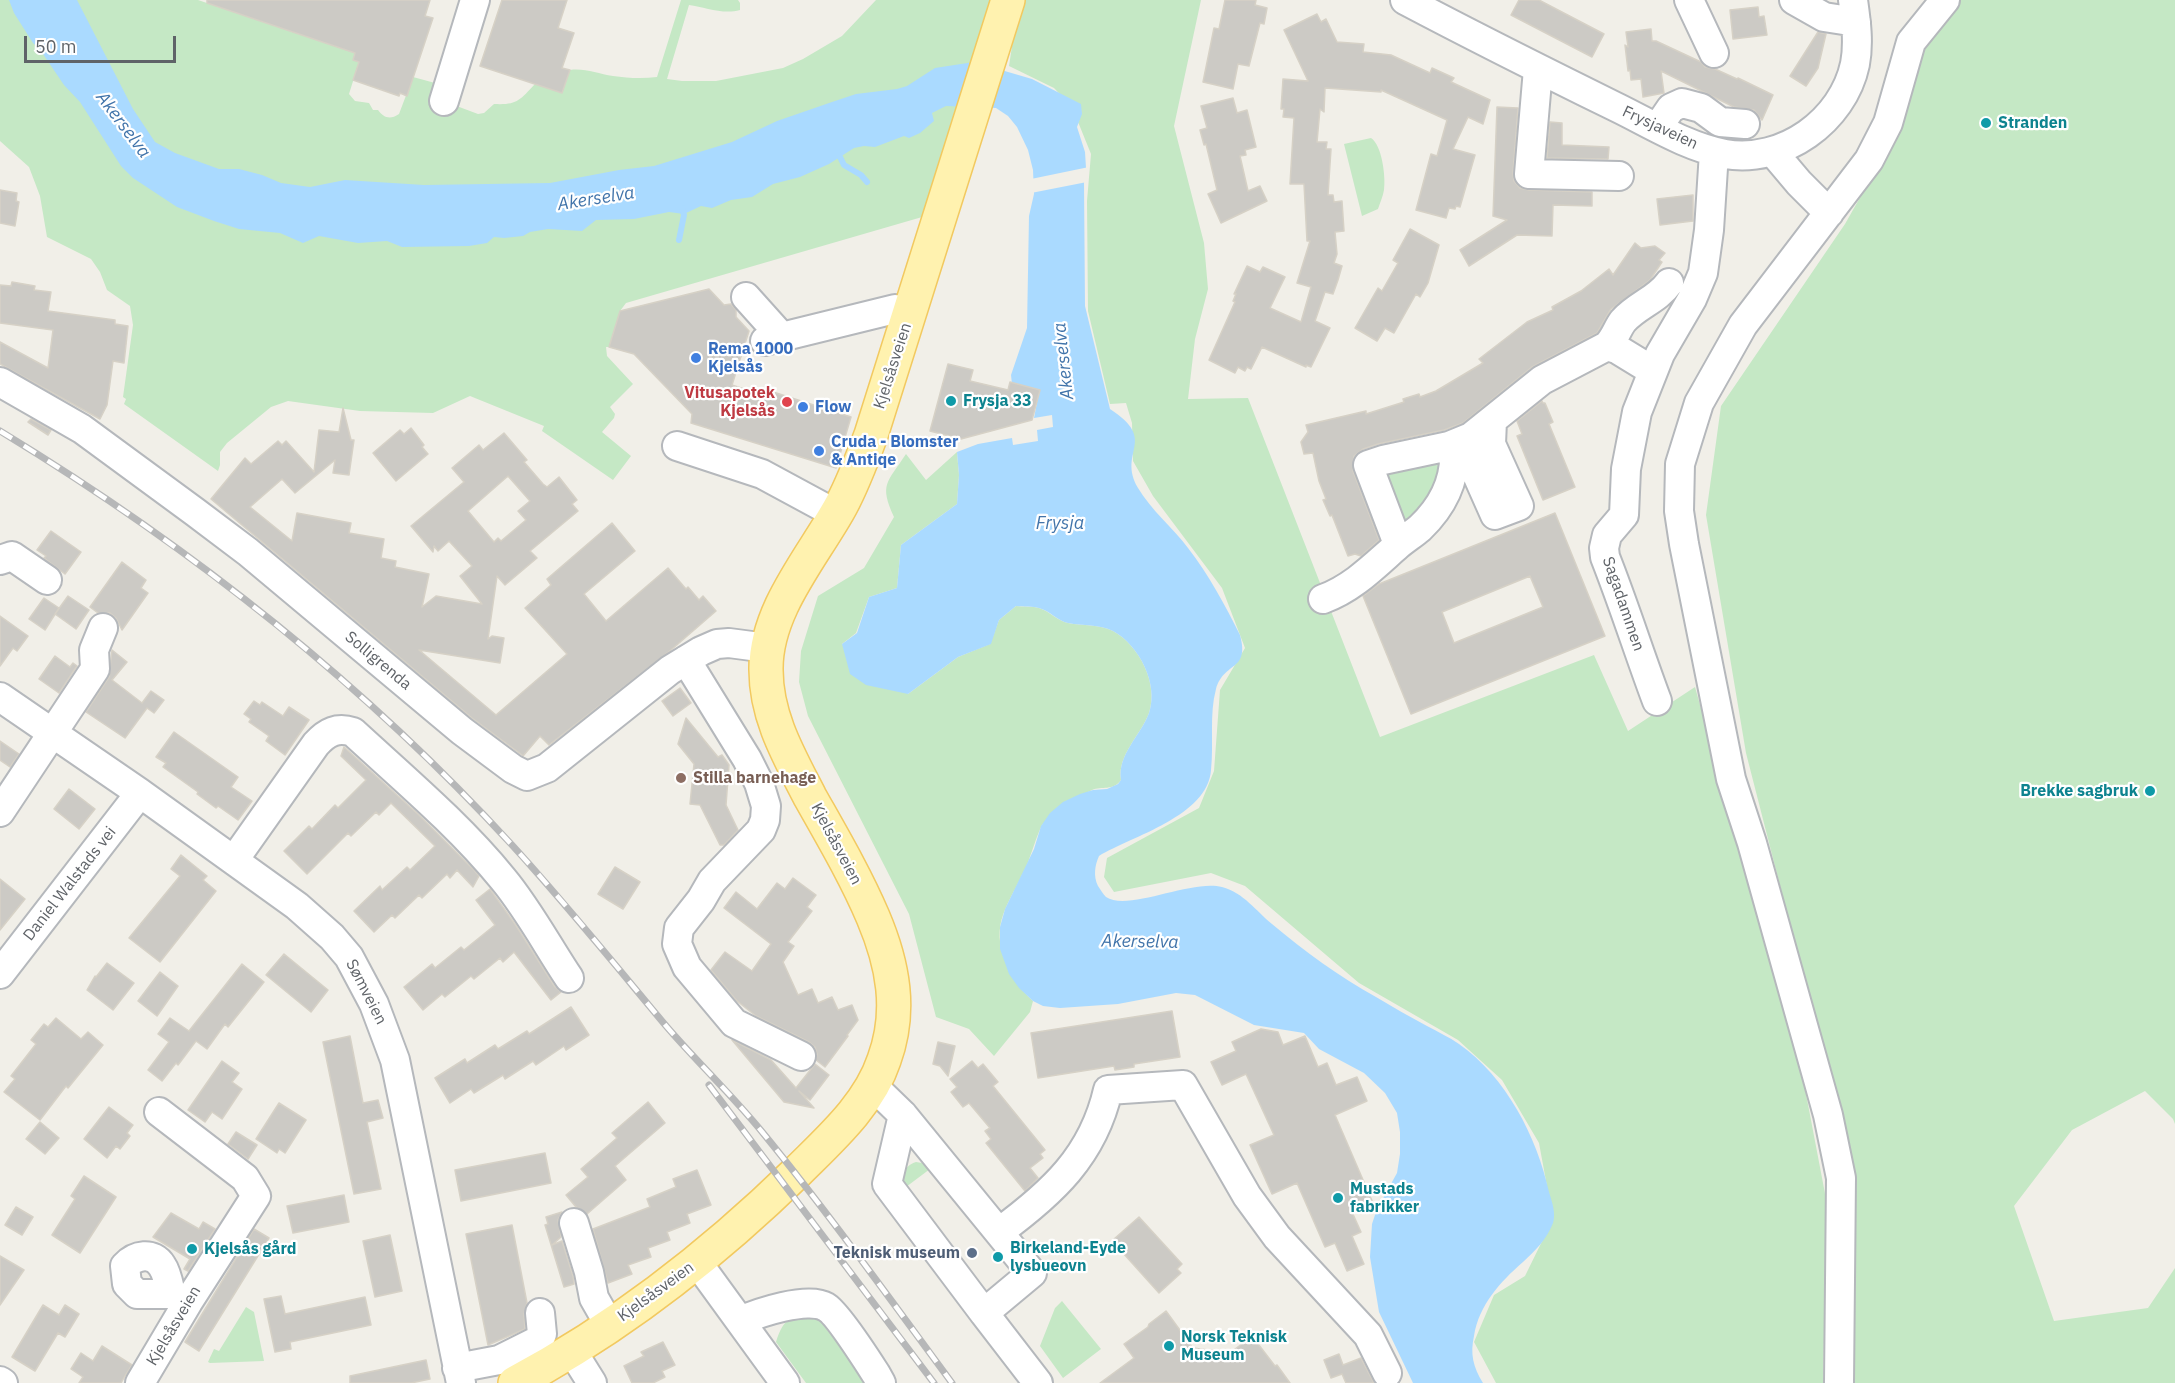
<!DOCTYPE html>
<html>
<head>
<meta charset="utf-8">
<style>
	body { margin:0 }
	#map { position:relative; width:2175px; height:1383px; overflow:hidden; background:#f1efe8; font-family:"IBM Plex Sans",sans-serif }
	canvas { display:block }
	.scale { position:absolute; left:24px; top:36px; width:152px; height:27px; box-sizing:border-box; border:3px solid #5f6368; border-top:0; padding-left:8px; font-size:18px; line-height:21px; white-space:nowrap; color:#5f6368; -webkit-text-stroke:4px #fff; paint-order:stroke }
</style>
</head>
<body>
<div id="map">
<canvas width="2175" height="1383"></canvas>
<div class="scale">50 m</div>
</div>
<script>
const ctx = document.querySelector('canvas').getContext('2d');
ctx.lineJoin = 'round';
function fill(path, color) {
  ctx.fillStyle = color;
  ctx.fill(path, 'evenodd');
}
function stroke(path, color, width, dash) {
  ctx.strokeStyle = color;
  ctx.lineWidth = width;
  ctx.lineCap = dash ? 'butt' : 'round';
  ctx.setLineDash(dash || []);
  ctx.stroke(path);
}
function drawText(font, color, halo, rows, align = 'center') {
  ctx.font = font + ' "IBM Plex Sans",sans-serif';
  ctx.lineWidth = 4.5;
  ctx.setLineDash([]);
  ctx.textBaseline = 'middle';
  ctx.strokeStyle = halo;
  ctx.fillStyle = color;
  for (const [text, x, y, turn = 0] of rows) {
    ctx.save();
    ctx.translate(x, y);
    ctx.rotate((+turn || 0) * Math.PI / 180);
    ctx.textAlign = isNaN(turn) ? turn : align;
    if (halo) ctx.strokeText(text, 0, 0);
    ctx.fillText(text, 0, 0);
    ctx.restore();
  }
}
fill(new Path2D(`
	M0,0H198L355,53L353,60L359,62L349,94L355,101L369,103L373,110H378C384,118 390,120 399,114L413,77L435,83L438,99L478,114L484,113L494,104C517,105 519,101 535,84L562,93L570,70C585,68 598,74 613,76C627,78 642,79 657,77L681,0H738L740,3V10C723,15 705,7 689,5L667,79L682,81H716L783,68L803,59L842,36L876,0H993L929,215L626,303L620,311L609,347H606L607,356L633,384L610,407L615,414L614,418L602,432L631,456L613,480L542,431L544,426L470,396L433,413L360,411L288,401L271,407L227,443L220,452V465L218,471L124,404L126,399L123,397L133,325L130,306L107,290L100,272L91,259L47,237L40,196L29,167L0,141Z
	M1019,0H1201L1174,126L1204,243L1208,289L1195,339L1188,399L1248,398L1380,737L1594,655L1628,731L1695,687L1798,1052L1827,1204L1823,1383H1496L1474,1342L1494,1295L1525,1276L1553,1219L1539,1143L1502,1080L1458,1040L1359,983L1245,886L1211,873L1114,892L1104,877L1107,858L1199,808L1214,771L1220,690L1245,648L1222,588L1153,496L1133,461L1132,423L1126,403L1110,404L1088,311L1087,201L1091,154L1072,107L1054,88L1009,66Z
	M1960,0H2175V1124L2173,1119L2145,1091L2072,1130L2014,1206L2054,1321L2148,1308L2175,1268V1383H1849L1818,1034L1746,753L1706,515L1721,406L1845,224L1904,120L1909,67Z
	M1371,138C1382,145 1386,177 1384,190C1383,196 1380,203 1378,209L1362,216L1344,144Z
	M1451,451L1450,468L1406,529L1378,469Z
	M957,452L959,475L957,504L901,545L897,588L869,597L856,633L842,644L908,694L958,657L990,644L999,620L1016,606C1023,607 1033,606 1039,608C1049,611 1058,621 1068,623C1083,626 1099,624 1113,631C1139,645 1159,684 1149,713C1141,735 1117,755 1121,780C1113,791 1102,786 1092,790C1083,794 1050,817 1043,824C1039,828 1030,859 1026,867C1010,903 988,924 1007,964C1015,981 1020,989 1033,1001L1030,1012L994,1056L969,1029L936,1017L909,914L808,716L799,682L801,651L818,596L864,568L894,517C879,484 887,483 906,454L926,480Z
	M916,1162L922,1163L930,1169L906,1187C900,1176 904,1166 916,1162Z
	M1062,1301L1101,1349L1063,1378L1040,1346L1055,1308Z
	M246,1307L254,1312L264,1361L210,1363L208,1362L214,1349L219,1351Z
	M814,1317L822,1323L863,1377L864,1383H806L776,1342C784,1317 789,1318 814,1317Z`), '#c5e8c5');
fill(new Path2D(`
	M9,0H77L133,109L155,142L175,153L219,169H239L262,175L281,183L310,187L345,180L424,185L550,183L619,170L654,166L732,142L777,121L832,102L856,94L897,89L907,86L935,68L974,62L1032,79L1081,104L1082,114L1077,127L1085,152L1086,168L1084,183L1085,306L1110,409C1159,441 1117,451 1138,488C1151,510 1173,528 1188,548C1209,575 1225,605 1240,635C1250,672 1224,661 1216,689C1209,715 1214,743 1211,770C1208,816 1132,836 1099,856C1095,865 1093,876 1098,886C1100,889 1103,894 1106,897C1128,912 1191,879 1222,887C1244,893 1256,911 1272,924C1304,951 1340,977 1376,997C1393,1007 1410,1017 1427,1026C1438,1032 1449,1037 1459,1044C1506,1077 1537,1137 1549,1192C1552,1202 1556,1213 1553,1223C1547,1239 1535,1251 1523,1262C1500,1282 1479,1305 1474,1336C1470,1354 1473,1367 1483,1383H1413L1379,1312L1370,1257L1372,1224L1377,1209L1397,1173L1400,1154V1132L1397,1113L1385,1093L1364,1073L1319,1049L1304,1033L1254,1025L1195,995L1176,993L1118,1004L1060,1008L1043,1006L1033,1001L1019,988L1009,974L1000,949V927L1005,909L1034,849L1041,826L1050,813L1063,802L1080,794L1093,790L1107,789L1118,784L1121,780C1117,755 1141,735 1149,713C1159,684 1139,645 1113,631C1099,624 1083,626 1068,623C1058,621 1050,611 1039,608C1033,606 1024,607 1016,606L999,620L991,644L958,657L908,694L866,685L850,674L842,644L857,633L869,597L897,588L901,545L957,504L959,475L957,452L978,444L1012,438L1013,445L1038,441L1037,430L1053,427L1052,415L1034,418L1039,392L1012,384L1011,375L1027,328L1029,216L1034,194L1033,170L1028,150L1017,127L1008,116L996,108L946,106L932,113L934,121L920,133L909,138L904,136L875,147L864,146L854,148L829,164L800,177L773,184L752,197L731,200L712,208L701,206L684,214L669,212L634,219L596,220L582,231L548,229L530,232L523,236L504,238L494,237L487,243L469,246L402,247L387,241L358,243L319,236L303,243L280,233L239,229L214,221L177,207L133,178L121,166L80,102L64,85L41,51L33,43L14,13Z`), '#aadaff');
fill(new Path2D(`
	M1089,167L1087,182L1031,193V179Z`), '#f1efe8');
stroke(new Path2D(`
	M837,151L844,165L861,175L867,182
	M679,240L684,215L682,208`), '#aadaff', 6);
const building = new Path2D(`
	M207,0H430L425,16L433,18L407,96L400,93L399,96L353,80L359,62L353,60L355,53L207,3Z
	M502,0H567L558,28L574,33L562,68L570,70L562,93L480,66Z
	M1225,0H1256L1255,5L1267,8L1264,24L1260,23L1249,66L1238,64L1233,89L1203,82L1214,28L1219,29Z
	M1519,0H1539L1604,34L1592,57L1511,15Z
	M1758,7L1759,17L1764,16L1767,35L1733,39L1730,10Z
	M1317,14L1321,22L1326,19L1337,42L1364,44L1363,52L1391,55L1430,73L1432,68L1454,78L1451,82L1490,100L1483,124L1468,117L1453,149L1475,155L1460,207L1456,206L1455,209L1449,208L1446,218L1416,210L1431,154L1437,156L1447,120L1381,90V92L1325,88L1324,112L1320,109L1317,142H1327L1326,149H1331L1328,195H1333L1334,202L1342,201L1344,231L1335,232L1337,254L1334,263L1342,266L1338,280L1333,294L1325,292L1315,321L1330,328L1311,367L1306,365V367L1262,347L1251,369L1247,367L1245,371L1238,367L1235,373L1209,360L1235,302L1233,301L1236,294H1234L1247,266L1260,272L1263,267L1285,277L1270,308L1301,322L1311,287L1297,283L1310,241H1307L1304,184H1290L1294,118L1283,117L1284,109H1281L1283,79L1308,81L1284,30Z
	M1651,29L1652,41H1656L1701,62L1705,67L1715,69L1737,79L1738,78L1773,95L1762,120L1754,110L1734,107L1661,71L1664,93L1643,97L1641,79L1631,80L1630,70L1628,71L1625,45L1628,47L1626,32Z
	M1818,32L1826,34L1818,68L1806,86L1790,76Z
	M1233,98L1237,113L1247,110L1256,147L1245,150L1246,155L1240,156L1248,191L1260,186L1267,201L1221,223L1208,194L1217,190L1206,144L1204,145L1200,130L1207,128L1201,106Z
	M1497,107L1518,108L1513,173L1514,181L1520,188L1529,190L1592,192V206L1553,205L1552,236L1517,235L1469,266L1460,250L1507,220L1493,216Z
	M1550,122L1562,123V145L1609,147L1608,159L1547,158Z
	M0,190L17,193L16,201L19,202L15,226L0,223Z
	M1693,195V221L1660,225L1657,199Z
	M1410,229L1439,245L1428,283L1420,297L1416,294L1394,333L1385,328L1377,341L1355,328L1378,288L1382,291L1398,263L1393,260Z
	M1635,243L1641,248L1655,246L1665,253L1659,260L1662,262L1650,280L1611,309L1597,333L1532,367L1463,423L1444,430L1378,444L1363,449L1354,456L1353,471L1379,540L1361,556L1355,554L1348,556L1332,515L1330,516L1323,500L1326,499L1319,481L1313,453L1304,454L1301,442L1308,432L1306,425L1366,411V414L1404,402L1403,399L1419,394L1420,397L1436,391L1483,363L1479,359L1527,322L1553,310L1552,307L1581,291L1609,269L1613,275Z
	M12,282L35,286L34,290L51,292L48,311L115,320V324L128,326L124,363L113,361L107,405L100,419L0,364V342L48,368L53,330L0,323V285L11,286Z
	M709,289L724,305L731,304L736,310V317L749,331L732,385L765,396L767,390L851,417L836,468L691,423L692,414L634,354L609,347L620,311Z
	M948,364L973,370L970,381L1008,390L1010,382L1040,390L1032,420L961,439L930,431Z
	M1542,401L1543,403H1545L1553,422L1549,424L1575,487L1543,500L1517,436L1522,434L1517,421Z
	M343,408L351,440H354L349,475L333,473L335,460L295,493L282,479L250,507L292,541L297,513L351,523L349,533L384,539L381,558L396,561L395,567L429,574L422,607L436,596L482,604L460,576L472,566L449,541L438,551L434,546L433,552L411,526L464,482L452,468L479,445L483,450L504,433L527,460L524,462L543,484L547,487L559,477L577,500L572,504L578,511L530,551L537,558L505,585L497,576L488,639L492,636L504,638L500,663L419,650L496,715L567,654L525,608L551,585L547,579L612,523L635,551L584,594L606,621L668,568L686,589L688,587L699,600L703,596L716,611L671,650L549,745L540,736L523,756L522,755L472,718L211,499L245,458L251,464L278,441L282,445L286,441L314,472L319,430L339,432ZM508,476L530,501L518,511L526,520L501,541L498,538L494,542L468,511Z
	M31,419L51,430L48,435L28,422Z
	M411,428L424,445L422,447L428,454L396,481L373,453L400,430L404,434Z
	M1555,513L1605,636L1411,714L1363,596L1379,584ZM1530,576L1543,607L1454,643L1442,612Z
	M51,531L81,552L65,574L44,558L46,556L37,550Z
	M122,562L146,580L141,588L148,593L122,630L116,618L110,613H98L90,607Z
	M68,596L89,610L76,629L55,614Z
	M44,598L59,608L45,630L29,619Z
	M0,616L28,636L17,651L13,648L0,666Z
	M112,650L127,662L112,680L142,703L151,691L164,700L154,713L147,708L125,738L86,712L109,677Z
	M55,656L70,667L73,663L77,666L59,693L39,679Z
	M680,688L691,703L673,716L662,701Z
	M254,701L260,705L262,702L283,716L289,707L309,720L285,755L266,741L269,736L249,722L251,719L244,714Z
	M686,718L718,757L722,755L729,765L726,805L738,830L724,845H720L700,805L690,804L694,764L678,744Z
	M174,732L238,777L231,787L252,801L238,820L218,806L216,808L197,794L198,792L163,767L166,763L156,757Z
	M0,741L19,754L10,767L0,760Z
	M344,747L419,815L474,870L479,876L473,887L457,870L450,878L447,874L422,898L419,895L395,918L392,915L374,932L354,911L380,886L382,890L407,867L410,870L435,846L391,803L379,815L376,812L351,836L348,833L307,874L284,851L309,826L312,829L335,805L338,808L366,780L341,756Z
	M69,789L95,809L79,829L54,809Z
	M181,855L207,876L203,880L216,891L160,962L129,938L180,876L171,869Z
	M615,867L640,882L623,909L598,894Z
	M793,878L816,895L807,907L812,911L788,942L794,946L783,962L798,995L812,989L818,1003L832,997L838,1010L852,1005L858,1020L847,1035L848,1036L825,1067L816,1060L817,1054L815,1047L809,1042L756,1016L737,1001L711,970L725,952L752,971L771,944L724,908L736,892L757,909L777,883L785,889Z
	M0,879L25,899L0,930Z
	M490,889L515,924L555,987L561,992L551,1000L514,952L503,962L500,958L474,979L471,976L445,997L442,994L423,1010L404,987L432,964L435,968L461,947L464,950L495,925L476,900Z
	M284,954L328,990L311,1012L266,975Z
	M107,963L134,983L113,1010L87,990L95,976L96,977Z
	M242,964L264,982L228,1027L225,1024L207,1049L196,1041L178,1065L176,1063L162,1081L148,1070L169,1042L158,1034L170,1018L189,1031Z
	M160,972L178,986L157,1016L138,1001Z
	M571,1007L589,1035L566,1050L564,1046L536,1065L533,1061L505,1079L503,1075L474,1093L471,1089L450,1103L435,1078L465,1059L467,1063L495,1045L498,1049L527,1031L529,1034Z
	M1172,1011L1180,1057L1134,1064V1067L1115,1070L1114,1066L1038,1078L1031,1033Z
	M56,1018L81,1039L88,1032L103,1045L68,1088L66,1086L40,1120L4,1092L15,1079L11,1076L36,1044L31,1040L44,1024L48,1027Z
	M1261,1029L1278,1032L1283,1045L1305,1036L1318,1067L1327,1063L1336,1085L1357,1077L1367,1101L1335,1115L1373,1203L1352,1212L1361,1232L1352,1236L1364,1264L1347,1271L1335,1243L1325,1247L1297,1183L1272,1194L1250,1145L1274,1135L1246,1074L1222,1085L1211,1062L1236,1051L1232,1042Z
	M350,1036L363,1103L378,1100L383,1118L367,1122L381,1189L354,1194L323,1042Z
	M732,1040L771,1060L796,1088L815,1064L829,1075L810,1100L799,1091L814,1108L784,1102Z
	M938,1042L955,1046L948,1076L940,1066L933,1064Z
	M222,1061L239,1073L232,1082L242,1089L222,1119L212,1112L205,1122L188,1110Z
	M972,1061L978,1068L983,1064L998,1082L993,1086L1045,1150L1040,1154L1043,1158L1030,1168L1038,1178L1025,1191L986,1143L991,1139L985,1131L990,1128L969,1103L963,1107L951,1092L957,1087L950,1079Z
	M648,1102L665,1123L615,1166L626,1180L587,1214L576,1207L566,1195L588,1177L581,1169L617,1138L612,1133Z
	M279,1103L306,1120L285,1153L279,1149L277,1153L256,1139Z
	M109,1107L133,1125L127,1133L130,1136L120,1149L116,1146L107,1158L84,1139Z
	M40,1122L59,1138L45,1154L26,1139Z
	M236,1132L257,1145L248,1159L228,1144Z
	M545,1153L551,1183L461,1201L455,1170Z
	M697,1170L711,1205L687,1214L690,1223L667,1232L670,1240L648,1248L651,1257L628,1265L632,1274L608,1283L593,1229L650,1207L647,1199L676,1187L673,1179Z
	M84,1176L116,1197L80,1253L52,1235L75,1199L71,1196Z
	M344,1195L349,1222L293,1233L287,1206Z
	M16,1207L33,1217L22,1235L5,1225Z
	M562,1212L558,1220L561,1237L552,1245L562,1241L573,1276L574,1284L564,1287L545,1225L548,1224L546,1217Z
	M171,1213L199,1229L203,1222L215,1229L188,1271L184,1269L190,1259L153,1237Z
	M1139,1217L1182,1264L1177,1269L1181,1273L1159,1293L1114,1243L1116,1241L1114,1239Z
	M512,1225L527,1303L524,1314L525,1329L488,1345L466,1234Z
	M254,1229L269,1238L199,1351L185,1342Z
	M390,1235L402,1291L375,1297L363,1241Z
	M0,1256L24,1270L0,1305Z
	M281,1296L285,1314L365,1297L371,1325L290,1342L291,1349L275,1352L264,1299Z
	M43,1305L59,1315L65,1305L79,1314L65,1337L58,1333L35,1371L12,1357Z
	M1166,1311L1193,1348L1230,1353L1252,1336L1275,1366L1277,1365L1290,1383H1100L1134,1358L1124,1344L1148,1327L1149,1324Z
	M663,1342L675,1365L662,1371L665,1377L653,1383H632L624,1366L644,1356L641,1352Z
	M102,1346L132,1365L125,1376L121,1383H79L83,1377L71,1369L81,1353L93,1361Z
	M1339,1354L1343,1365L1361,1358L1374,1383H1346L1342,1374L1331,1378L1324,1360Z
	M426,1360L430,1379L411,1383H350V1376Z`);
fill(building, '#cccac5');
stroke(building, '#d6d1c6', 1.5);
const minor = new Path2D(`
	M1405,0C1475,37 1545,72 1616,107C1651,124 1687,147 1725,154C1783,164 1843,121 1855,64C1859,43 1856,21 1853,0
	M1689,0L1714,53
	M1794,0L1824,17L1856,22
	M1538,69L1529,174L1619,176
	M444,101L475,0
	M1658,127L1671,108L1682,103L1701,108L1720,122L1745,124
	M1772,151L1799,183L1829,213
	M746,297L781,336
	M765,341L895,309L910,313
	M1607,346C1615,338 1617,329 1623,321C1637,305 1657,300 1669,283
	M0,382L82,429L195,512L248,552L462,731L513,769L527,776L547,768L670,670L701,651L717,644L729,643L767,648
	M1462,441L1495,515L1519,506L1491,444L1492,421
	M677,446L762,474L836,514
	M1398,544L1368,465L1383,460L1449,446L1471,437L1542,380L1607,346L1617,349L1653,371
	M0,560L12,556L47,580
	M1323,599C1353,588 1374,566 1398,545C1405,539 1413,534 1420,528C1442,507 1456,480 1454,450L1462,441
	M686,660L747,759L759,783L766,806L765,820L761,830L712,881L701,900L679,928L677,944L687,967L734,1023L801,1056
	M0,697L140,793L297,906L332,937L349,957L374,1004L395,1060L461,1383
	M1657,701C1639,653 1624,605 1605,557L1604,548L1607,535L1624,515L1626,469L1637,412L1660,354L1692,299L1703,273L1709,230L1714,152
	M0,812L95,669L94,650L103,628
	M234,860L316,744C327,732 337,727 353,732C404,779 459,825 503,879C528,909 547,945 569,978
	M0,974L140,793
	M872,1085L903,1115L1032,1273L984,1313L887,1184L903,1115
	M574,1223L589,1272L594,1298L610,1326
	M999,1232C1052,1193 1093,1156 1108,1090L1183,1085L1247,1196L1277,1237L1368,1335L1387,1373
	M697,1262L785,1383
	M171,1294C169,1285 167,1273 162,1266C153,1251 135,1255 125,1266L127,1284L137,1294H171L188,1302
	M984,1313L1038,1383
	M740,1321C758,1313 808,1296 826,1307C837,1313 867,1360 876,1374L881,1383
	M572,1351L592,1383
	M457,1368L499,1360L539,1340L542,1334L540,1313
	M0,1381L3,1383
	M140,1383L188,1302L256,1196L245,1178L159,1112
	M1839,1383L1841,1178L1828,1115L1752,843L1731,779L1684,544L1679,511L1680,464L1699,403L1743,325L1869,160L1888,123L1911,42L1945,0`);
const major = new Path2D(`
	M515,1383C620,1327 713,1254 798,1171C830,1139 869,1105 884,1060C902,1011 893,964 873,917C855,875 832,836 810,797C789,756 766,717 766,670C765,612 810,560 838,511C852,487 861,461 871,435L1008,0`);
stroke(minor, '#b5b8bc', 32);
stroke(major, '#f2c960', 36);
stroke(minor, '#fff', 28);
stroke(major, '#fff2af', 33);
const rail = new Path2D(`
	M0,431C188,545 364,684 512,845C566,904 616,966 667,1027C698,1063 733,1096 763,1133C829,1214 890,1299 952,1383
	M709,1085L934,1383`);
stroke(rail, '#b6b7b8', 7);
stroke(rail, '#fff', 4.5, [14]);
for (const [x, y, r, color] of [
	[1986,123,6,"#0f9aa8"],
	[696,358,6,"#3f7fe0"],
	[951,401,6,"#0f9aa8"],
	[787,402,6,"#e0444e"],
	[803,407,6,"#3f7fe0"],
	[819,451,6,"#3f7fe0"],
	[681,778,6,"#8d6e63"],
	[2150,791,6,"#0f9aa8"],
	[1338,1198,6,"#0f9aa8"],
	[192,1249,6,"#0f9aa8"],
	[972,1253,6,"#5c6f8a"],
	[998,1257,6,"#0f9aa8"],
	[1169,1346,6,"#0f9aa8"]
]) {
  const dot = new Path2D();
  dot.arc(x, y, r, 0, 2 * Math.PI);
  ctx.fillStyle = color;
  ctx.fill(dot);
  stroke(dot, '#fff', 2);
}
drawText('bold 16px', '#0d838f', '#fff', [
	["Stranden",1998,123],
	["Frysja 33",963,401],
	["Brekke sagbruk",2138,791,"right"],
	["Mustads",1350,1189],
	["fabrikker",1350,1207],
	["Birkeland-Eyde",1010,1248],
	["lysbueovn",1010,1266],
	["Kjelsås gård",204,1249],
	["Norsk Teknisk",1181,1337],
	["Museum",1181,1355]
], 'left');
drawText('16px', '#5f6368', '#fff', [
	["Frysjaveien",1660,128,25],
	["Kjelsåsveien",893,366,-72],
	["Sagadammen",1623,604,71],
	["Solligrenda",378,661,40],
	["Kjelsåsveien",836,844,62],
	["Daniel Walstads vei",70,884,-52],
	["Sømveien",366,992,63],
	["Kjelsåsveien",656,1292,-36],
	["Kjelsåsveien",174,1326,-59]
]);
drawText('bold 16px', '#366cbe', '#fff', [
	["Rema 1000",708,349],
	["Kjelsås",708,367],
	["Flow",815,407],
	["Cruda - Blomster",831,442],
	["& Antiqe",831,460]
], 'left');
drawText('bold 16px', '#be3a42', '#fff', [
	["Vitusapotek",775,393],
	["Kjelsås",775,411]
], 'right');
drawText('bold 16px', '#785e54', '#fff', [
	["Stilla barnehage",693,778]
], 'left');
drawText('bold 16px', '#4e5e75', '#fff', [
	["Teknisk museum",960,1253]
], 'right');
drawText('italic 18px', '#4174aa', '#fff', [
	["Akerselva",123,125,53],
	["Akerselva",596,199,-9],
	["Akerselva",1064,361,-96],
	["Frysja",1060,524],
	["Akerselva",1140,942,1]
]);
</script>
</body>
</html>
